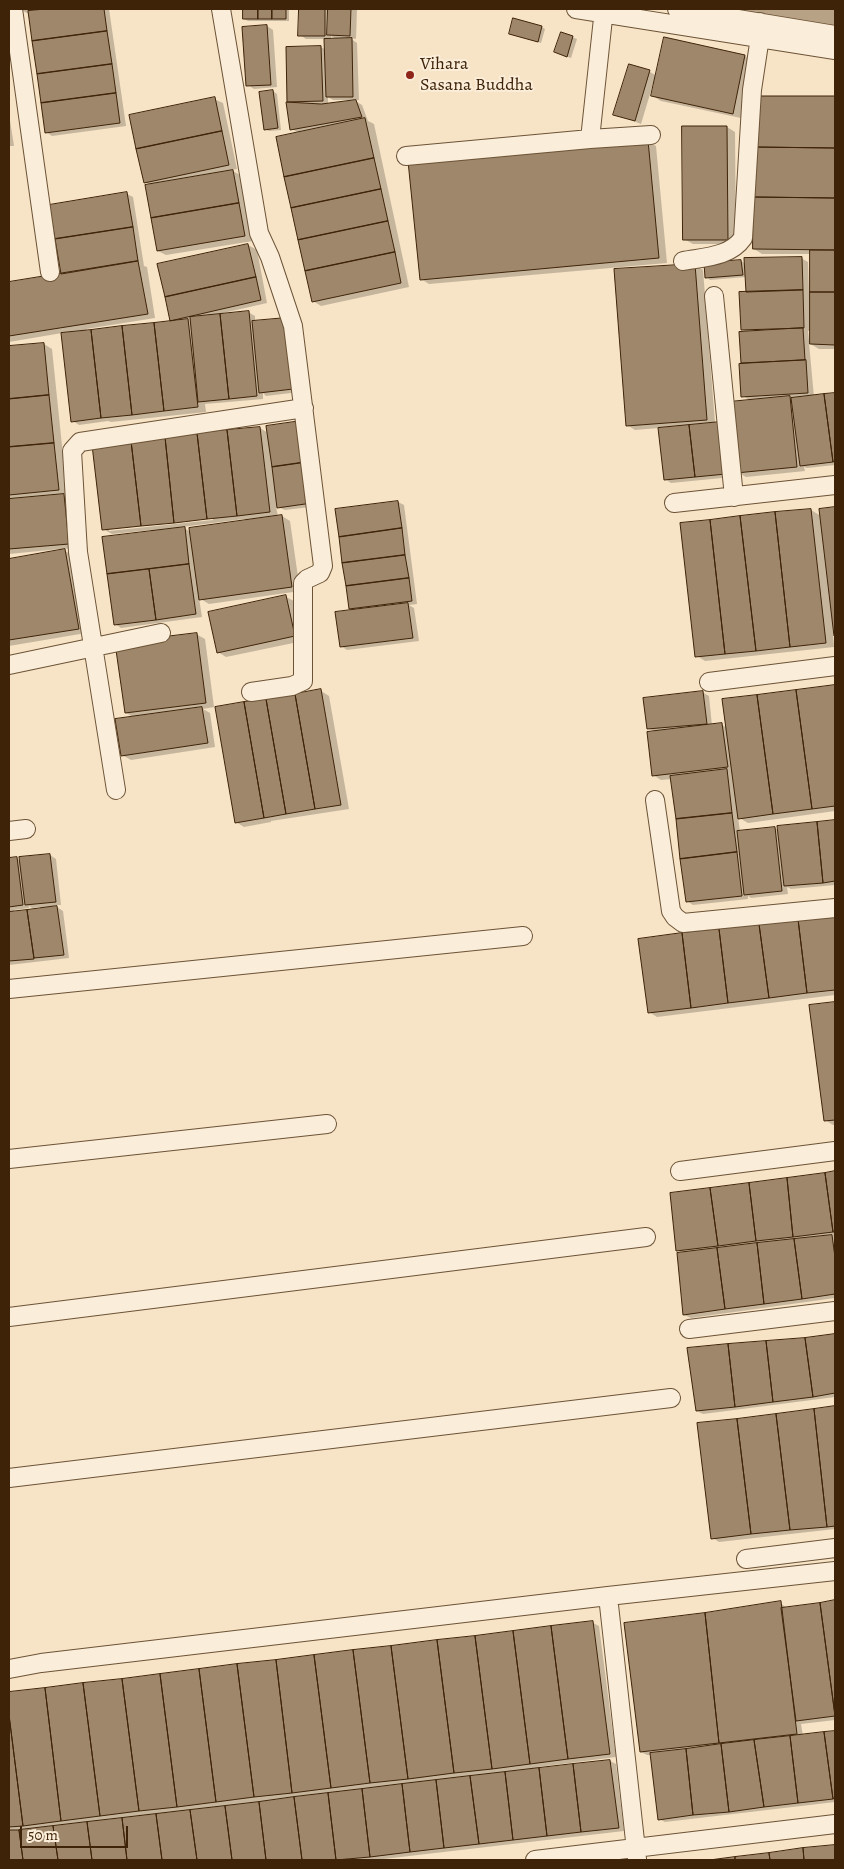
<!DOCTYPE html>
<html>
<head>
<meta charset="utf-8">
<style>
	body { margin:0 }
	#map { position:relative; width:844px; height:1869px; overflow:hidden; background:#f7e3c5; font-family:Alegreya,serif }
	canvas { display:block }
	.frame { position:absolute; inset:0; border:10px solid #3e2308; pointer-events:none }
	.scale { position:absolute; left:20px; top:1826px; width:108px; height:22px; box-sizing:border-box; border:2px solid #3e2308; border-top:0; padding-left:6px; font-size:15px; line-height:18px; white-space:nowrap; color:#3e2308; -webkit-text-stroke:4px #faedd9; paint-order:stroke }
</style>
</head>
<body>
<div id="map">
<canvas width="844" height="1869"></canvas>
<div class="frame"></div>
<div class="scale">50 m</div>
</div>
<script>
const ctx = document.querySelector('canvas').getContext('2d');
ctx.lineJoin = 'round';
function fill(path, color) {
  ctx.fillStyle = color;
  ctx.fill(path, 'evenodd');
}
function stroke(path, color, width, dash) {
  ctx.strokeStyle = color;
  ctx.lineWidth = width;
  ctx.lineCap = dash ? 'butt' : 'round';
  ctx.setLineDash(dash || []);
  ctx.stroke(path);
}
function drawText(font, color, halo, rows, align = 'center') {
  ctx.font = font + ' Alegreya,serif';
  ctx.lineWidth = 4;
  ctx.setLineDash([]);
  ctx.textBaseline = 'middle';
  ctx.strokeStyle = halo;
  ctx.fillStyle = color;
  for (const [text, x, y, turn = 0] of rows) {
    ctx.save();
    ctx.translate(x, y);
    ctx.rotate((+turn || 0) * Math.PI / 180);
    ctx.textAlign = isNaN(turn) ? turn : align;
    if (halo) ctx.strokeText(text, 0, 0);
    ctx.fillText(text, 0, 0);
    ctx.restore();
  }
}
const water = new Path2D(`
	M717,9H835V27Z`);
fill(water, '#b8a285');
stroke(water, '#876f53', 1);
fill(new Path2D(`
	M19,9H109L126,126L52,136L46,132L29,14Z
	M244,9H289V21H248L244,19Z
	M300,9H357L356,39L350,38L357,43L359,100H333L328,97V105L355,101L362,105L368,121L374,124L409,287L321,306L313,301L299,133L292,129L294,104L288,101L321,47L326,50V39H306L300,35ZM331,36L337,40H331Z
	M267,26L273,30L277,87L254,89L248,85Z
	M542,27L545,29L541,43L510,34Z
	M561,33L577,39L571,58L559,54Z
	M665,39L745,56L753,61L741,118L661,101L653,96L655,84H653L641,124L615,114L629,65L650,72L657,76Z
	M273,91L277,94L281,130L269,131L265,129Z
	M754,97H835V349H819L809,343L814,397L835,394V465L807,468L804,467L805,471L746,477L737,472L751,401L743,396L740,333H748L742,329L747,294L746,277L710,280L707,277L705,264L741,261L746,264L801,258L808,262L809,293H811V254H762L754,249ZM808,331H811V340H809Z
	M214,99L223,103L237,169L231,170L242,176L253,241L166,255L158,251L151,185L145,182Z
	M9,114L14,146H9Z
	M683,127H727L735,132L736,244H693L684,239Z
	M647,141L656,146L667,263L429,284L421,279Z
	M127,194L133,197L144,266L147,267L155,318L86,329L87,331L172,322L158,265L248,245L257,250L267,303L223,313L224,315L248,312L255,316V322L299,392L266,396L263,393V399L205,404L206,412L111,422L108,421L79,425L73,421L62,333L9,342V284L63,275Z
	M695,265L703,270L715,423L732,477L671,483L665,479L659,428L635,430L627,425Z
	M44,344L52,349L67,494L62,495L72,500L76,548L62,549L73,556L86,633L9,646V560L60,551V549L9,554V348Z
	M260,428L268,433L318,506L285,510L276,506L278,517L282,516L290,521L300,591L209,604L199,598L202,617L121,628L115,624L104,538L151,532V530L112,534L103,529ZM213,517V520L109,531V528ZM244,519L249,521L191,532L182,527Z
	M398,502L404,505L417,604L409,605L414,608L419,641L347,650L341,646L355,611L350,608Z
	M835,508V635L833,634L834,647L705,661L697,656L811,510L821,516V510Z
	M286,597L294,601L303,641L226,657L218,652Z
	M196,634L205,639L214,707L203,709L210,713L215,747L131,760L122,755L135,718L126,713Z
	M835,686V811L748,823L738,817L740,832L775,828L779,831V827L835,822V885L791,889L787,887L788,894L751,898L748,896V899L693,905L687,901L672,779L661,780L653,775L655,732L648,728L702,692L709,696L712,726L722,725L727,728L723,700Z
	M321,691L329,696L349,809L271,821V822L244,827L236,822Z
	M50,855L56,859L61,905H54L63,911L69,958L9,965V860L17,859L21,861ZM29,906L32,908L40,907V909L14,912V910L29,908Z
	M835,915V995L657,1017L649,1012Z
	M835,1004V1125H833L825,1120L811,1006Z
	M835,1173V1298L691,1318L684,1315L683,1253L677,1250L671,1194Z
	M835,1336V1397L703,1414L697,1411L689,1350Z
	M835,1408V1529L719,1542L713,1538L698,1425Z
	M835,1602V1720L801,1724L803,1736L835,1732V1802L665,1822L659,1819L651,1755H647L641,1752L780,1603L787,1608Z
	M593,1623L599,1626L616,1757L538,1767V1769L610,1761L616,1764L624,1831L375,1860H9V1693Z
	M835,1846V1860H715Z`), '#0003');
const building = new Path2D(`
	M45,9H104L107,31L32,41L28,11Z
	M243,9H258V19H243Z
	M258,9H272V19H258Z
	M272,9H286V19H272Z
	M299,9H325V36H298Z
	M328,9H351L350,36L327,35Z
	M513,18L542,26L538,42L509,34Z
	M267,25L271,85L246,86L242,27Z
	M107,31L112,64L37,74L32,41Z
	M561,32L573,36L567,57L554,52Z
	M664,37L745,55L733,114L651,96Z
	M352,38L353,97H326L324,39Z
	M321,46L323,101L287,102L286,47Z
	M112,64L116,93L41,103L37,74Z
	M629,64L650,70L635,121L613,115Z
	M273,90L278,128L264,130L259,92Z
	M116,93L120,123L45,133L41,103Z
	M753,96H835V148L753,147Z
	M215,97L222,131L136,149L129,115Z
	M356,100L362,117L290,130L286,102L321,104Z
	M365,118L374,158L284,177L276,137Z
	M682,126H727L728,240H683Z
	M222,131L229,165L144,183L136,149Z
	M648,140L659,258L420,280L408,161Z
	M753,147L835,148V198L753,197Z
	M374,158L381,189L291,208L284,177Z
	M233,170L239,203L151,218L145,185Z
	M381,189L388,221L298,240L291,208Z
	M127,192L133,227L55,239L49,205Z
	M753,197L835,198V250L753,249Z
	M239,203L245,236L157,251L151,218Z
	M388,221L395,252L305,271L298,240Z
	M133,227L138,261L61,274L55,239Z
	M248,244L256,277L165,297L157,264Z
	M810,250H835V292H810Z
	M395,252L401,283L312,302L305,271Z
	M802,257L803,290L746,292L744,258Z
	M741,260L743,275L705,278L704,263Z
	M138,261L148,314L9,336V282Z
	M695,264L707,420L626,426L614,269Z
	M256,277L261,300L170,321L165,297Z
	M803,290L804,328L741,330L739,292Z
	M810,292H835V345L810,344Z
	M249,311L257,396L229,399L220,314Z
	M220,314L229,399L198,402L190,317Z
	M286,318L293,389L259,393L252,321Z
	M188,319L198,407L164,411L154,323Z
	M154,323L164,411L132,415L122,326Z
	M122,326L132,415L101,418L91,330Z
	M803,328L805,360L741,363L739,332Z
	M91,330L101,418L71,422L61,333Z
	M44,343L49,395L9,399V346Z
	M806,360L808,393L741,397L739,364Z
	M835,393V461L833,462L824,394Z
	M824,394L833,462L800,466L791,398Z
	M49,395L54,443L9,447V399Z
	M790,396L797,467L736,473L729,402Z
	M301,421L307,462L272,467L266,426Z
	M720,422L726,474L695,477L689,425Z
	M689,425L695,477L664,480L658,428Z
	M260,427L270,512L237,516L227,430Z
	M227,430L237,516L207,519L197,433Z
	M197,433L207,519L174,523L165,437Z
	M165,437L174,523L141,526L131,441Z
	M131,441L141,526L102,530L92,445Z
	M54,443L59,490L9,495V447Z
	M307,462L312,503L277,508L272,467Z
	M64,494L69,544L9,549V499Z
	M398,501L402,528L339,537L335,509Z
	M835,507V636H834L819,509Z
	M811,509L826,643L790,647L775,512Z
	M775,512L790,647L756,651L740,516Z
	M282,515L292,587L199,600L189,528Z
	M740,516L756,651L725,654L710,520Z
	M710,520L725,654L695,657L680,523Z
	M185,527L189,564L107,574L102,537Z
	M402,528L405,555L342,563L339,537Z
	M65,549L79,629L9,640V559Z
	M405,555L409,578L346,586L342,563Z
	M189,564L196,614L156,620L149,569Z
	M149,569L156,620L114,625L107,574Z
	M409,578L412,601L349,609L346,586Z
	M286,595L295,636L217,653L208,612Z
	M408,603L413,638L340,647L335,612Z
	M197,633L206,703L125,713L115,643Z
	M835,685V806L812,809L796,690Z
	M321,689L341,805L315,809L295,694Z
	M796,690L812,809L773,814L757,695Z
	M703,691L707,724L647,729L643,698Z
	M295,694L315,809L286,814L266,699Z
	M757,695L773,814L738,819L722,699Z
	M266,699L286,814L264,818L244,702Z
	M244,702L264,818L235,823L215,707Z
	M202,707L208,743L121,756L115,719Z
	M722,723L728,767L652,776L647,732Z
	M727,769L732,813L676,819L670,776Z
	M732,813L737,852L680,859L676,819Z
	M835,820V881L823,883L817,822Z
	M817,822L823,883L784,886L777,826Z
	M775,827L782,891L744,895L737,831Z
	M737,852L742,896L686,902L680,859Z
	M50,854L56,902L25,905L19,857Z
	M17,857L23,905L9,907V858Z
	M57,906L64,955L34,958L27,910Z
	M27,910L34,959L9,961V912Z
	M835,914V990L807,993L798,919Z
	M798,919L807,993L769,998L759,924Z
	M759,924L769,998L728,1003L719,929Z
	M719,929L728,1003L691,1008L682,933Z
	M682,933L691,1008L648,1013L638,939Z
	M835,1002V1120L824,1121L809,1005Z
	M835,1171V1232H833L825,1173Z
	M825,1173L833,1232L793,1237L787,1178Z
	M787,1178L793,1237L756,1241L749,1183Z
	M749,1183L756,1241L718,1246L710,1188Z
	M710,1188L718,1246L676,1251L670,1193Z
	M832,1235L835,1257V1294L802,1299L794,1239Z
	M794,1239L802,1299L764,1304L757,1243Z
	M757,1243L764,1304L725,1309L717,1248Z
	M717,1248L725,1309L683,1315L677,1253Z
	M835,1334V1393L813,1397L805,1338Z
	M805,1338L813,1397L773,1402L766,1341Z
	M766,1341L773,1402L735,1407L728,1344Z
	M728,1344L735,1407L696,1411L687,1348Z
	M835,1406V1526L827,1527L814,1409Z
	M814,1409L827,1527L790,1530L776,1414Z
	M776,1414L790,1530L751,1534L737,1419Z
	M737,1419L751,1534L711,1539L697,1423Z
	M835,1600V1715L820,1603Z
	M781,1601L797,1734L719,1743L705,1613Z
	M820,1603L835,1716L796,1721L781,1608Z
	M705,1613L719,1743L640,1752L624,1623Z
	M593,1621L610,1754L568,1759L551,1626Z
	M551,1626L568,1759L530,1764L513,1631Z
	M513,1631L530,1764L492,1769L475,1636Z
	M475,1636L492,1769L454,1773L437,1640Z
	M437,1640L454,1773L408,1779L391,1646Z
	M391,1646L408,1779L370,1783L353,1650Z
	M353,1650L370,1783L331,1788L314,1655Z
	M314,1655L331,1788L292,1793L276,1660Z
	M276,1660L292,1793L254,1797L237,1664Z
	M237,1664L254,1797L216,1802L199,1669Z
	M199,1669L216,1802L177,1807L160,1674Z
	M160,1674L177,1807L139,1811L122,1679Z
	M122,1679L139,1811L100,1816L83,1683Z
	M83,1683L100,1816L61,1821L45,1688Z
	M45,1688L61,1821L23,1826L9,1715V1692Z
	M9,1715L23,1826L9,1827Z
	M835,1731V1798L833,1799L824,1732Z
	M824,1732L833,1799L798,1803L790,1736Z
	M790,1736L798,1803L764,1807L754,1740Z
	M754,1740L764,1807L729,1812L721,1744Z
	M721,1744L729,1812L693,1815L686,1749Z
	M686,1749L693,1815L658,1820L650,1753Z
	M610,1760L619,1828L581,1832L573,1764Z
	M573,1764L581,1832L547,1836L539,1768Z
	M539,1768L547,1836L513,1840L505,1772Z
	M505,1772L513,1840L479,1844L470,1776Z
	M470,1776L479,1844L444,1848L436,1780Z
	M436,1780L444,1848L410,1852L402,1784Z
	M402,1784L410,1852L370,1857L362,1789Z
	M362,1789L370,1857L336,1860L328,1793Z
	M328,1793L336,1860H302L294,1797Z
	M294,1797L302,1860H266L259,1802Z
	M259,1802L266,1860H232L225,1806Z
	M225,1806L232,1860H197L190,1810Z
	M190,1810L197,1860H162L156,1814Z
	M156,1814L162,1860H127L122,1818Z
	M122,1818L127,1860H92L87,1822Z
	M87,1822L92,1860H58L53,1826Z
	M53,1826L58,1860H23L19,1830Z
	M9,1830H19L23,1860H9Z
	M835,1845V1860H804L803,1848Z
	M803,1848L804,1860H770L769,1853Z
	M769,1853L770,1860H735V1857Z
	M735,1857V1860H710Z`);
fill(building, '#9e876a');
stroke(building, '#3e2308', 1);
const minor = new Path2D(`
	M13,9L50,272
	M221,9L259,233L270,257L293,326L323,566L320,573L307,579L303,583V681L292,686L251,692
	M576,9L835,50
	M677,9L835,35
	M590,139L604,9
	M406,156L590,139L651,135
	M683,261C704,257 730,257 743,238L752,90L760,37V22
	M714,296L734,497
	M674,503L835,485
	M9,665L161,633
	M709,682L835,666
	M116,790L78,552L72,451L80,442L304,408
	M655,800L671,911L675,917L683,923L835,908
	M9,831L26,829
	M9,989L523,936
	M9,1159L327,1124
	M680,1171L835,1151
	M9,1317L646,1237
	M689,1329L835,1311
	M9,1478L671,1398
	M746,1559L835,1548
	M608,1596L637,1859
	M9,1669L41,1663L608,1596L835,1571
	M535,1860L835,1824`);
stroke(minor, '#6c5337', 20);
stroke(minor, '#faedd9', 18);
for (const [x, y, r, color] of [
	[410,75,5,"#8f2418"]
]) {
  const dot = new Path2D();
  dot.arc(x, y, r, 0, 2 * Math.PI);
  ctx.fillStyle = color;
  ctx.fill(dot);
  stroke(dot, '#faedd9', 2);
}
drawText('18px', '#3e2308', '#faedd9', [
	["Vihara",420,65],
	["Sasana Buddha",420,86]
], 'left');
</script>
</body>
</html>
